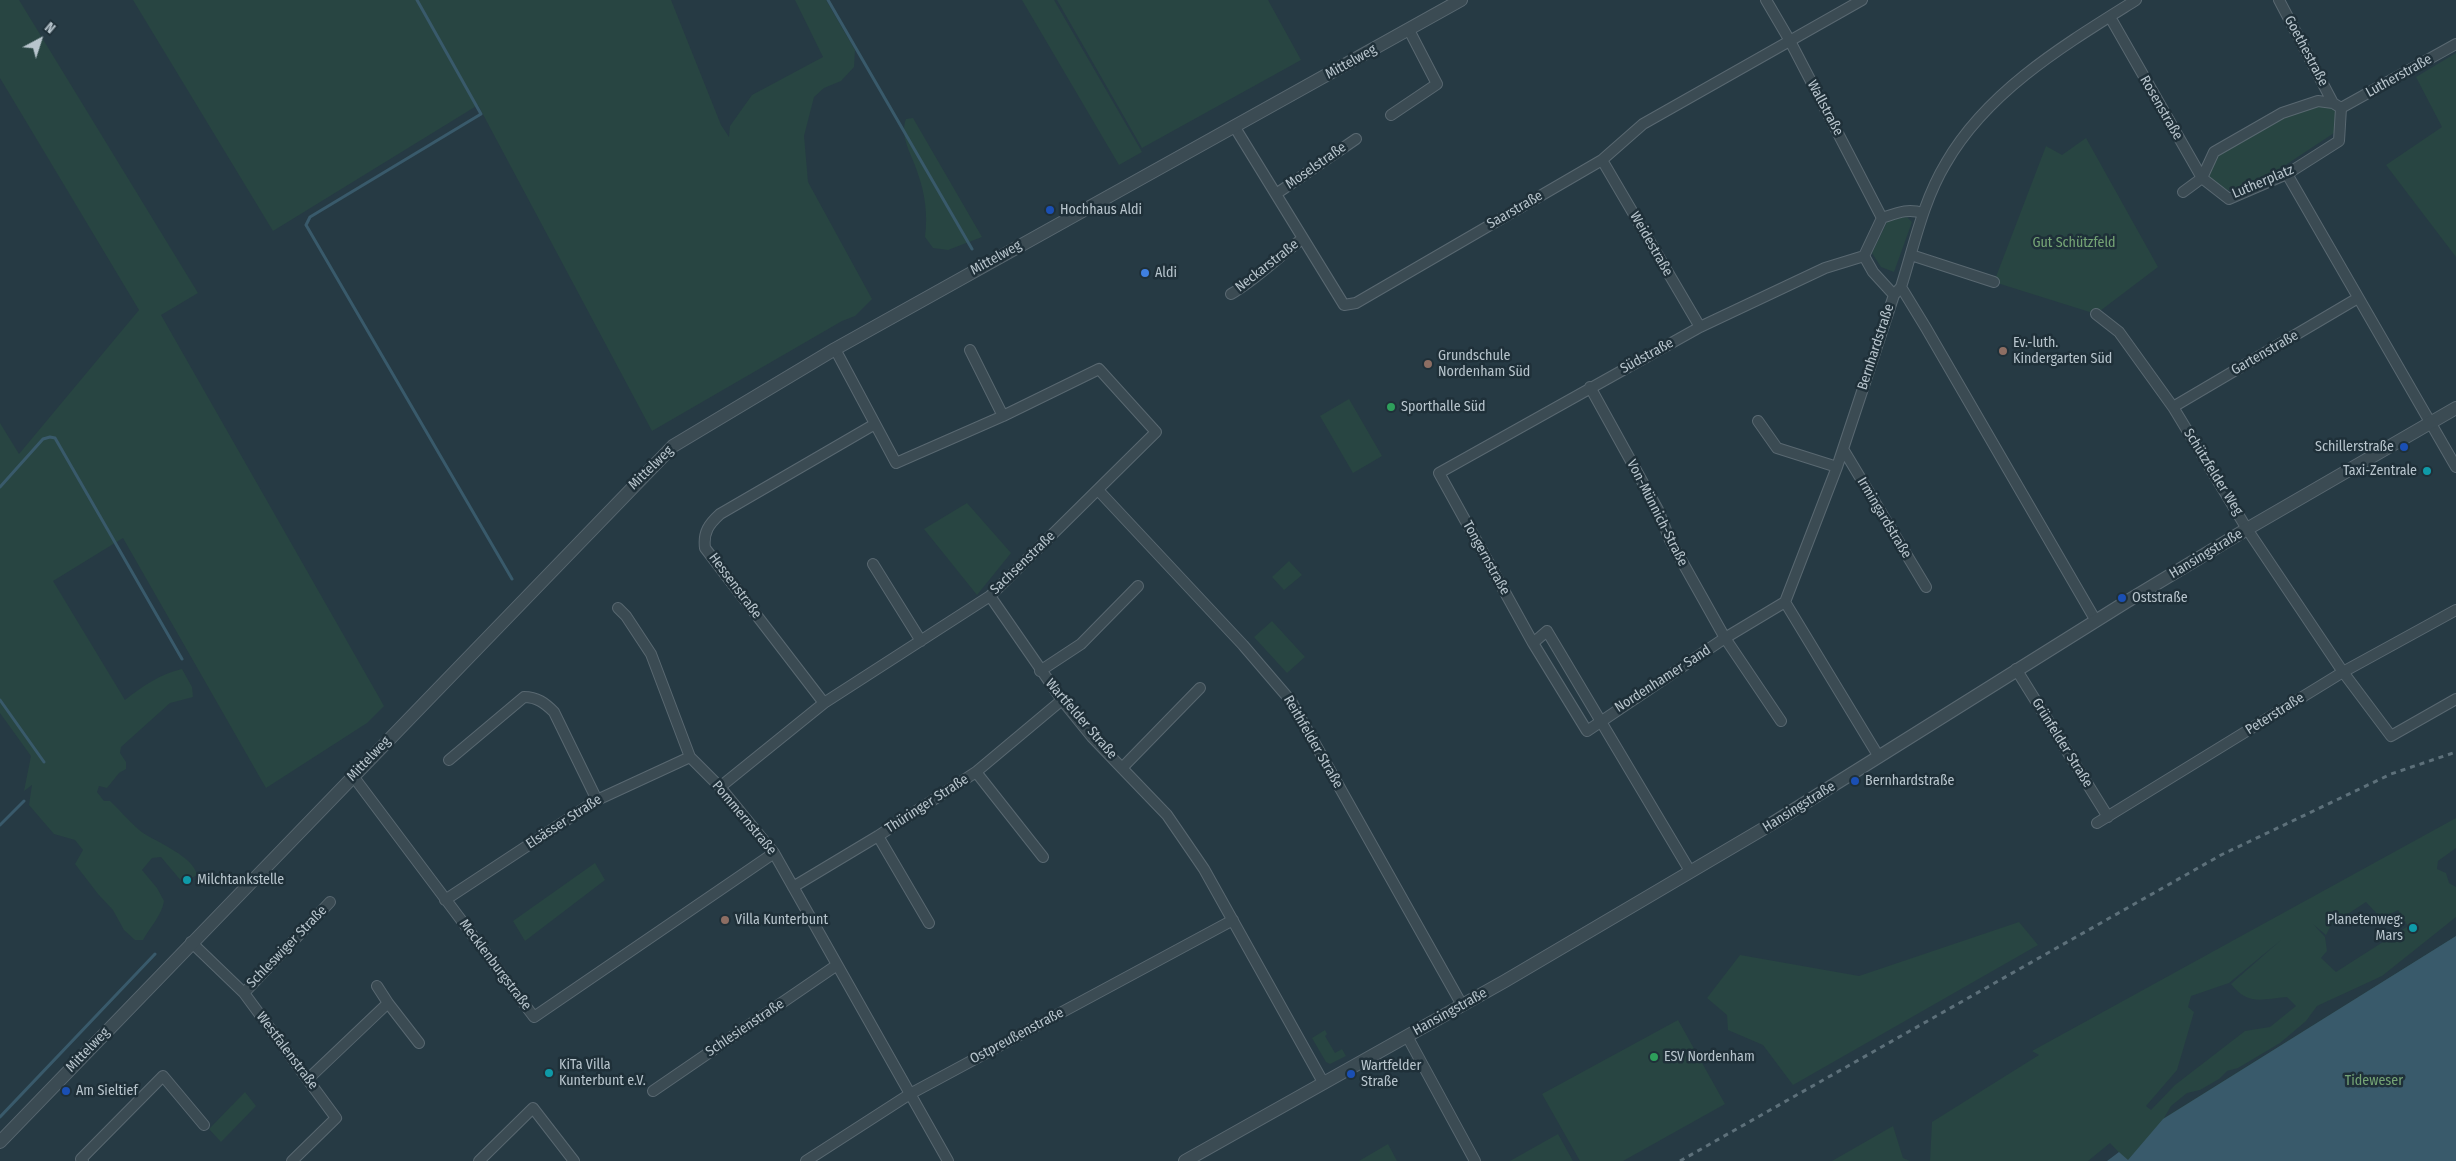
<!DOCTYPE html>
<html>
<head>
<meta charset="utf-8">
<style>
	body { margin:0 }
	#map { position:relative; width:2456px; height:1161px; overflow:hidden; background:#263a44; font-family:"Fira Sans Condensed",sans-serif }
	canvas { display:block }
	.north { position:absolute; left:15px; top:15px; width:50px; height:50px; -webkit-text-stroke:4px #1f3039; paint-order:stroke; rotate:40deg; font-size:14px; font-weight:700; line-height:20px; text-align:center; color:#b8c5cd }
	.north::after { content:''; display:block; margin:auto; width:18px; height:22px; background:#b8c5cd; clip-path:polygon(50% 0,100% 100%,50% 72%,0 100%) }
</style>
</head>
<body>
<div id="map">
<canvas width="2456" height="1161"></canvas>
<div class="north">N</div>
</div>
<script>
const ctx = document.querySelector('canvas').getContext('2d');
ctx.lineJoin = 'round';
function fill(path, color) {
  ctx.fillStyle = color;
  ctx.fill(path, 'evenodd');
}
function stroke(path, color, width, dash) {
  ctx.strokeStyle = color;
  ctx.lineWidth = width;
  ctx.lineCap = dash ? 'butt' : 'round';
  ctx.setLineDash(dash || []);
  ctx.stroke(path);
}
function drawText(font, color, halo, rows, align = 'center') {
  ctx.font = font + ' "Fira Sans Condensed",sans-serif';
  ctx.lineWidth = 5;
  ctx.setLineDash([]);
  ctx.textBaseline = 'middle';
  ctx.strokeStyle = halo;
  ctx.fillStyle = color;
  for (const [text, x, y, turn = 0] of rows) {
    ctx.save();
    ctx.translate(x, y);
    ctx.rotate((+turn || 0) * Math.PI / 180);
    ctx.textAlign = isNaN(turn) ? turn : align;
    if (halo) ctx.strokeText(text, 0, 0);
    ctx.fillText(text, 0, 0);
    ctx.restore();
  }
}
fill(new Path2D(`
	M0,0H19L198,293L161,315L384,706L367,723L266,788L123,538L53,581L125,700C143,686 160,674 182,669L192,687L193,697L170,703L121,747L120,753L126,762V769L119,773L107,788L99,786L97,792L104,801H110C121,811 131,824 143,833C157,842 194,857 197,875L183,883L161,857L152,858L142,870L157,888L164,901C162,915 150,927 143,940H135L124,930L113,910L98,894L75,864L83,850L75,840L54,834L29,805L32,785L24,791L31,756L0,713V423L19,454L139,310L0,78Z
	M133,0H671L721,125L729,137L730,126L752,95L823,57L795,0H826L855,50L854,67L841,81L824,88L814,97L804,136L808,182L872,299L855,316L842,321L652,431L478,105L273,231Z
	M1022,0H1054L1142,152L1119,165Z
	M1057,0H1268L1301,60L1142,148Z
	M2456,53V257L2386,165L2442,127L2416,77Z
	M2329,104L2339,109L2337,131L2281,168L2231,191L2216,186L2206,173L2216,152L2283,115Z
	M913,118L982,237L948,250L933,248L925,237C928,214 925,193 917,171C912,155 899,136 906,119Z
	M2086,138L2158,267L2096,314L1994,282L2046,146L2062,155Z
	M1907,217L1912,222L1894,272L1881,267L1872,253L1888,220Z
	M1349,399L1382,456L1353,473L1320,416Z
	M967,503L1011,553L977,595L924,529Z
	M1289,561L1302,575L1284,590L1272,577Z
	M1272,621L1305,657L1287,673L1254,637Z
	M2456,818V848L2438,861L2437,869L2446,873L2449,883L2456,887V917L2382,976L2317,1006L2306,1021L2280,1043L2238,1068L2227,1071L2219,1079L2200,1090L2187,1093L2171,1106L2164,1118L2456,936V1161H2127L2110,1143L2088,1161H1930L1932,1122L2039,1055L2032,1051ZM2366,902L2379,916H2386L2398,910L2408,926L2336,972L2321,958L2327,951L2325,937L2313,924L2326,935L2331,925ZM2281,940L2231,984C2248,1006 2262,999 2287,997L2296,1006L2270,1027L2245,1031L2175,1085L2151,1110L2146,1106L2177,1070L2194,1012L2188,1007L2191,996L2229,983Z
	M595,863L605,880L525,941L513,921Z
	M2019,922L2038,945L1793,1085L1763,1045L1728,1030L1727,1015L1707,998L1740,955L1859,976Z
	M1678,1020L1725,1104L1623,1161H1580L1542,1094Z
	M1325,1030L1327,1034L1325,1036L1335,1053L1342,1049L1346,1056L1330,1064L1326,1062L1312,1038Z
	M245,1092L256,1106L221,1142L209,1129Z
	M1893,1126L1903,1158L1910,1161H1832Z
	M1558,1134L1573,1161H1510Z
	M1388,1144L1397,1161H1359Z`), '#284542');
fill(new Path2D(`
	M2456,936V1161H2107L2119,1152L2128,1160L2163,1119Z`), '#395a6b');
stroke(new Path2D(`
	M417,0L481,114L310,217L306,225L512,579
	M828,0L972,249
	M0,487L43,439L50,437L55,438L182,659
	M0,700L44,762
	M0,825L24,801
	M0,1117L155,954`), '#395a6b', 3);
const minor = new Path2D(`
	M1766,0L1790,41L1882,218
	M2279,0L2333,103
	M2110,17L2202,178L2183,192
	M2318,101L2333,103L2341,108L2339,141L2287,174L2229,199L2202,178L2214,152L2282,113Z
	M2341,108L2456,44
	M1391,115L1437,84L1409,30
	M1234,126L1344,305L1356,303L1602,160L1643,124L1862,0
	M1602,160L1700,327
	M2287,174L2456,467
	M1276,194L1356,139
	M1911,255L1994,282
	M1901,287L1926,328L2096,621
	M1231,294C1257,279 1278,257 1302,239
	M1894,295L1873,272L1864,256L1882,218C1897,213 1907,208 1923,213
	M2096,314L2119,332L2173,407L2247,529L2343,672L2391,736L2456,699
	M970,350L1003,416
	M1590,387L1658,510L1670,540L1725,638L1781,721
	M2173,407L2358,298
	M1758,421L1777,448L1837,467
	M1843,449L1926,587
	M1098,490L1243,645L1291,701L1462,1005
	M873,564L921,641
	M990,596L1062,700L1092,737L1167,815L1204,869L1323,1082
	M1785,602L1725,638L1587,731L1533,643L1439,473L1700,327L1825,268L1864,256
	M618,608L626,616L651,654L690,757L720,787L774,853L948,1161
	M1533,643L1547,631L1690,871
	M2016,669L2108,817
	M1040,671L1081,644L1138,586
	M824,703L705,548C703,532 709,524 720,514L875,424
	M1879,757L1785,602L1837,467L1894,295L1901,287C1914,246 1923,201 1946,163C1988,90 2066,44 2136,0
	M449,760L524,697C537,697 545,703 554,712L597,800
	M1123,767L1200,688
	M976,772L1043,857
	M353,776L534,1017L774,853
	M720,787L824,703L990,596L1156,432L1099,369L1003,416L896,463L835,349
	M2097,823L2343,672L2456,610
	M878,836L929,923
	M793,887L878,836L976,772L1062,700
	M445,900L597,800L690,757
	M191,942L244,993L336,1118L292,1161
	M377,986L388,1003
	M244,993L330,902
	M1407,1036L1475,1161
	M308,1079L388,1003L419,1043
	M653,1091L837,965
	M83,1161L81,1159L163,1076L204,1125
	M479,1161L533,1108L574,1161
	M806,1161L910,1094L1233,920`);
const tertiary = new Path2D(`
	M0,1142L673,446L835,349L1461,0
	M1185,1161L1505,981L1768,826L2126,602L2247,529L2456,408`);
stroke(minor, '#596871', 12);
stroke(tertiary, '#596871', 14);
stroke(minor, '#3b4b53', 10);
stroke(tertiary, '#3b4b53', 12);
stroke(new Path2D(`
	M1680,1161L2221,855L2391,774L2456,752`), '#5d707a', 3, [5, 5]);
for (const [x, y, r, color] of [
	[1050,210,5,"#1a4fb4"],
	[1145,273,5,"#3f7fe0"],
	[2003,351,5,"#8d6e63"],
	[1428,364,5,"#8d6e63"],
	[1391,407,5,"#2e9e5b"],
	[2404,447,5,"#1a4fb4"],
	[2427,471,5,"#0f9aa8"],
	[2122,598,5,"#1a4fb4"],
	[1855,781,5,"#1a4fb4"],
	[187,880,5,"#0f9aa8"],
	[725,920,5,"#8d6e63"],
	[2413,928,5,"#0f9aa8"],
	[1654,1057,5,"#2e9e5b"],
	[549,1073,5,"#0f9aa8"],
	[1351,1074,5,"#1a4fb4"],
	[66,1091,5,"#1a4fb4"]
]) {
  const dot = new Path2D();
  dot.arc(x, y, r, 0, 2 * Math.PI);
  ctx.fillStyle = color;
  ctx.fill(dot);
  stroke(dot, '#1f3039', 2);
}
drawText('14px', '#b8c5cd', '#1f3039', [
	["Goethestraße",2306,51,62],
	["Mittelweg",1351,62,-29],
	["Lutherstraße",2399,76,-29],
	["Wallstraße",1825,108,62],
	["Rosenstraße",2161,108,60],
	["Moselstraße",1316,166,-35],
	["Lutherplatz",2263,182,-23],
	["Saarstraße",1515,210,-30],
	["Weidestraße",1651,244,60],
	["Mittelweg",996,258,-29],
	["Neckarstraße",1267,266,-38],
	["Bernhardstraße",1876,347,-72],
	["Gartenstraße",2265,353,-30],
	["Südstraße",1647,356,-29],
	["Mittelweg",651,468,-44],
	["Schützfelder Weg",2213,472,58],
	["Von-Münnich-Straße",1657,513,63],
	["Irmingardstraße",1884,518,59],
	["Hansingstraße",2206,554,-31],
	["Tongernstraße",1486,558,61],
	["Sachsenstraße",1023,563,-44],
	["Hessenstraße",735,586,53],
	["Nordenhamer Sand",1663,679,-33],
	["Peterstraße",2275,714,-32],
	["Wartfelder Straße",1081,719,49],
	["Reithfelder Straße",1313,742,60],
	["Grünfelder Straße",2062,743,58],
	["Mittelweg",369,759,-46],
	["Thüringer Straße",927,804,-33],
	["Hansingstraße",1799,807,-32],
	["Pommernstraße",744,818,50],
	["Elsässer Straße",564,822,-33],
	["Schleswiger Straße",287,947,-46],
	["Mecklenburgstraße",495,965,53],
	["Hansingstraße",1450,1012,-29],
	["Schlesienstraße",745,1028,-34],
	["Ostpreußenstraße",1017,1036,-28],
	["Mittelweg",88,1050,-46],
	["Westfalenstraße",287,1051,53]
]);
drawText('14px', '#b8c5cd', '#1f3039', [
	["Hochhaus Aldi",1060,210],
	["Aldi",1155,273],
	["Ev.-luth.",2013,343],
	["Kindergarten Süd",2013,359],
	["Grundschule",1438,356],
	["Nordenham Süd",1438,372],
	["Sporthalle Süd",1401,407],
	["Schillerstraße",2394,447,"right"],
	["Taxi-Zentrale",2417,471,"right"],
	["Oststraße",2132,598],
	["Bernhardstraße",1865,781],
	["Milchtankstelle",197,880],
	["Villa Kunterbunt",735,920],
	["Planetenweg:",2403,920,"right"],
	["Mars",2403,936,"right"],
	["ESV Nordenham",1664,1057],
	["KiTa Villa",559,1065],
	["Kunterbunt e.V.",559,1081],
	["Wartfelder",1361,1066],
	["Straße",1361,1082],
	["Am Sieltief",76,1091]
], 'left');
drawText('14px', '#75a475', '#1f3039', [
	["Gut Schützfeld",2074,243],
	["Tideweser",2374,1081]
]);
</script>
</body>
</html>
